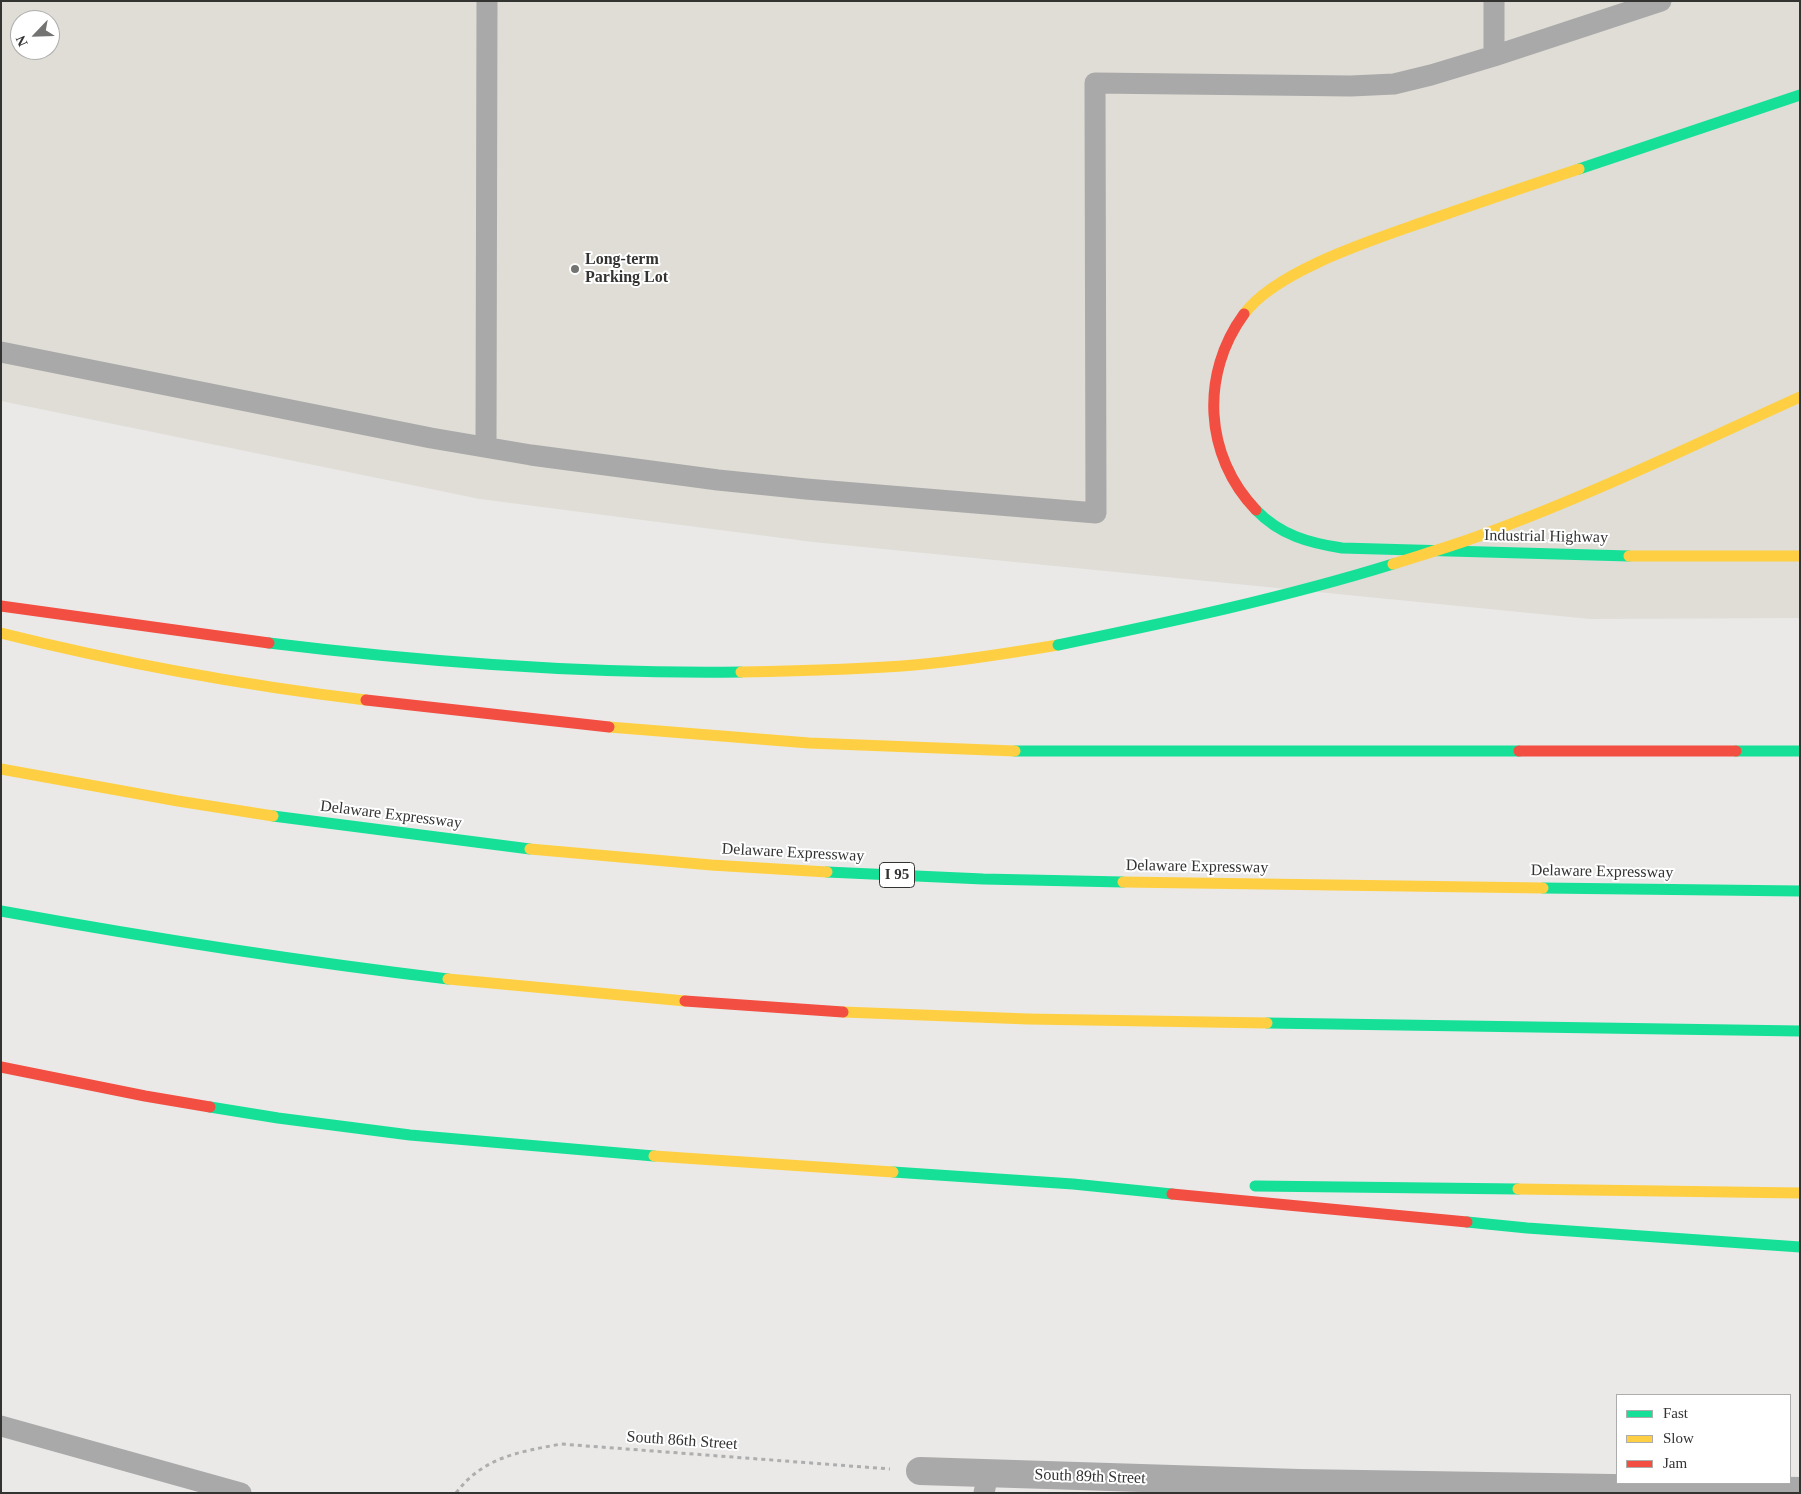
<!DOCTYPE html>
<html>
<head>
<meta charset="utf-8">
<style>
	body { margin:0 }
	#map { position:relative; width:1801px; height:1494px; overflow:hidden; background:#eae9e8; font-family:Georgia,serif }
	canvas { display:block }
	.frame { position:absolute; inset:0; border:2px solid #333332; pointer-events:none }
	.legend { position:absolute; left:1616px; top:1394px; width:175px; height:90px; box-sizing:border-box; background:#fff; border:1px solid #adadad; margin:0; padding:6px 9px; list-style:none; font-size:15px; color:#333332 }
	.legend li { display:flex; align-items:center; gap:10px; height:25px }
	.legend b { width:25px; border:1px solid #adadad }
	.north { position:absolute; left:10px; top:10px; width:50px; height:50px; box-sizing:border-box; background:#fff; border:1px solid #adadad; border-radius:50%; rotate:246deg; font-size:14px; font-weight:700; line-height:20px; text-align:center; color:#333332 }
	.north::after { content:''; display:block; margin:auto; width:18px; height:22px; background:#737372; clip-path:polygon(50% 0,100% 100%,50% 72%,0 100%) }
</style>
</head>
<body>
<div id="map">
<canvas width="1801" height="1494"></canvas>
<div class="frame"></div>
<ul class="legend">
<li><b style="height:6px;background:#16e098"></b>Fast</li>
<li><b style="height:6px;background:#ffcf43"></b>Slow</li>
<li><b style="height:6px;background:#f24e42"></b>Jam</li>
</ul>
<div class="north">N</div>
</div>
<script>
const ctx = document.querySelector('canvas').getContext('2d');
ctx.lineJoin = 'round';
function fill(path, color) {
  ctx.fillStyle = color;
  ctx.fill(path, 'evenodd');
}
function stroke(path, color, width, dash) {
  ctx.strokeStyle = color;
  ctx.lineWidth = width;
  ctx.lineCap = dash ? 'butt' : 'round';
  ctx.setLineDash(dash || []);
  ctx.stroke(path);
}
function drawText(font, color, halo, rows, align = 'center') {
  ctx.font = font + ' Georgia,serif';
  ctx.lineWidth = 4;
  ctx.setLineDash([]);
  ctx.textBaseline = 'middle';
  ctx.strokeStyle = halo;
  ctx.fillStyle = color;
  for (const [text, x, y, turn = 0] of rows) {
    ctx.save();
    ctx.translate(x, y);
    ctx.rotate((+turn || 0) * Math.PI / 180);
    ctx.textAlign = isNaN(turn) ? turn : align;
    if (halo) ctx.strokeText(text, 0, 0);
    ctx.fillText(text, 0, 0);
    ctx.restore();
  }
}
fill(new Path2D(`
	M1,1H1800V618L1590,619L813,542L480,499L1,401ZM20,20H50V50H20Z`), '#dfddd6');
stroke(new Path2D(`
	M456,1493C483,1457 519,1452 561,1444L890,1469`), '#aeaeae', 3, [4, 4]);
stroke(new Path2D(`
	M1494,1V56
	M1,352L431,438L531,455L718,480L806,489L1096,513L1095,83L1351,86L1394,84L1431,75L1494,56L1661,1
	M486,447L487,1
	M1,1426L241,1493
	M984,1493L988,1474`), '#aaa9a9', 21);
stroke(new Path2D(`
	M920,1471L1299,1483L1800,1491`), '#aaa9a9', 28);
stroke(new Path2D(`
	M1579,169L1800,95
	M1256,510C1280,535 1309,543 1342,548L1629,556
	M269,643C424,662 585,674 741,672
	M1015,751H1519
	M1736,751H1800
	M273,816L530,849
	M827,872L983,879L1123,882
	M1543,888L1800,891
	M1,911C150,938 298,961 448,979
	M1267,1023L1800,1031
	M210,1107L278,1118L410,1135L654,1156
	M893,1172L1073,1184L1172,1194
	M1255,1186L1518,1189
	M1467,1222L1527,1228L1800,1247`), '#16e098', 11);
stroke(new Path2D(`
	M1244,314C1277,269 1379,238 1432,219C1481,202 1530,185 1579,169
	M1629,556H1800
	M1,633C121,663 243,685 366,700
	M741,672C799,671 856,670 914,665C962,661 1010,653 1058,645
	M609,727L809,743L1015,751
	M1,769L178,801L273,816
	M530,849L711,865L827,872
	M1123,882L1543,888
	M448,979L685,1001
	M843,1012L1028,1019L1267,1023
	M654,1156L893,1172
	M1518,1189L1800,1193`), '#ffcf43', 11);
stroke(new Path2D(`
	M1244,314C1200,374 1204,456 1256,510
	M1,606L269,643
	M366,700L609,727
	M1519,751H1736
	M685,1001L843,1012
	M1,1067L145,1096L210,1107
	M1172,1194L1467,1222`), '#f24e42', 11);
stroke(new Path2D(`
	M1058,645C1170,622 1283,598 1393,564`), '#16e098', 11);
stroke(new Path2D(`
	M1393,564C1424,554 1456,545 1487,533C1593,494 1696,444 1800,397`), '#ffcf43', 11);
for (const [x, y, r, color] of [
	[575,269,5,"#737372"]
]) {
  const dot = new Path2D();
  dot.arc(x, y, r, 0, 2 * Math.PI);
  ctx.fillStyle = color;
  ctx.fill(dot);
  stroke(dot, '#fff', 2);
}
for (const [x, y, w] of [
	[897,875,35]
]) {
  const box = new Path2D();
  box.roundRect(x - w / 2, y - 12.5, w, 25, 4);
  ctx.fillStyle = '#fff';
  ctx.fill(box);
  stroke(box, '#333332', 1);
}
drawText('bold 15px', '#333332', null, [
	["I 95",897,875]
]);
drawText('bold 16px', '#333332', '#fff', [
	["Long-term",585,260],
	["Parking Lot",585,278]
], 'left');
drawText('16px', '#333332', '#fff', [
	["Industrial Highway",1546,537,1],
	["Delaware Expressway",391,815,7],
	["Delaware Expressway",793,853,3],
	["Delaware Expressway",1197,867,1],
	["Delaware Expressway",1602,872,1],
	["South 86th Street",682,1441,4],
	["South 89th Street",1090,1477,2]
]);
</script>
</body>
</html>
